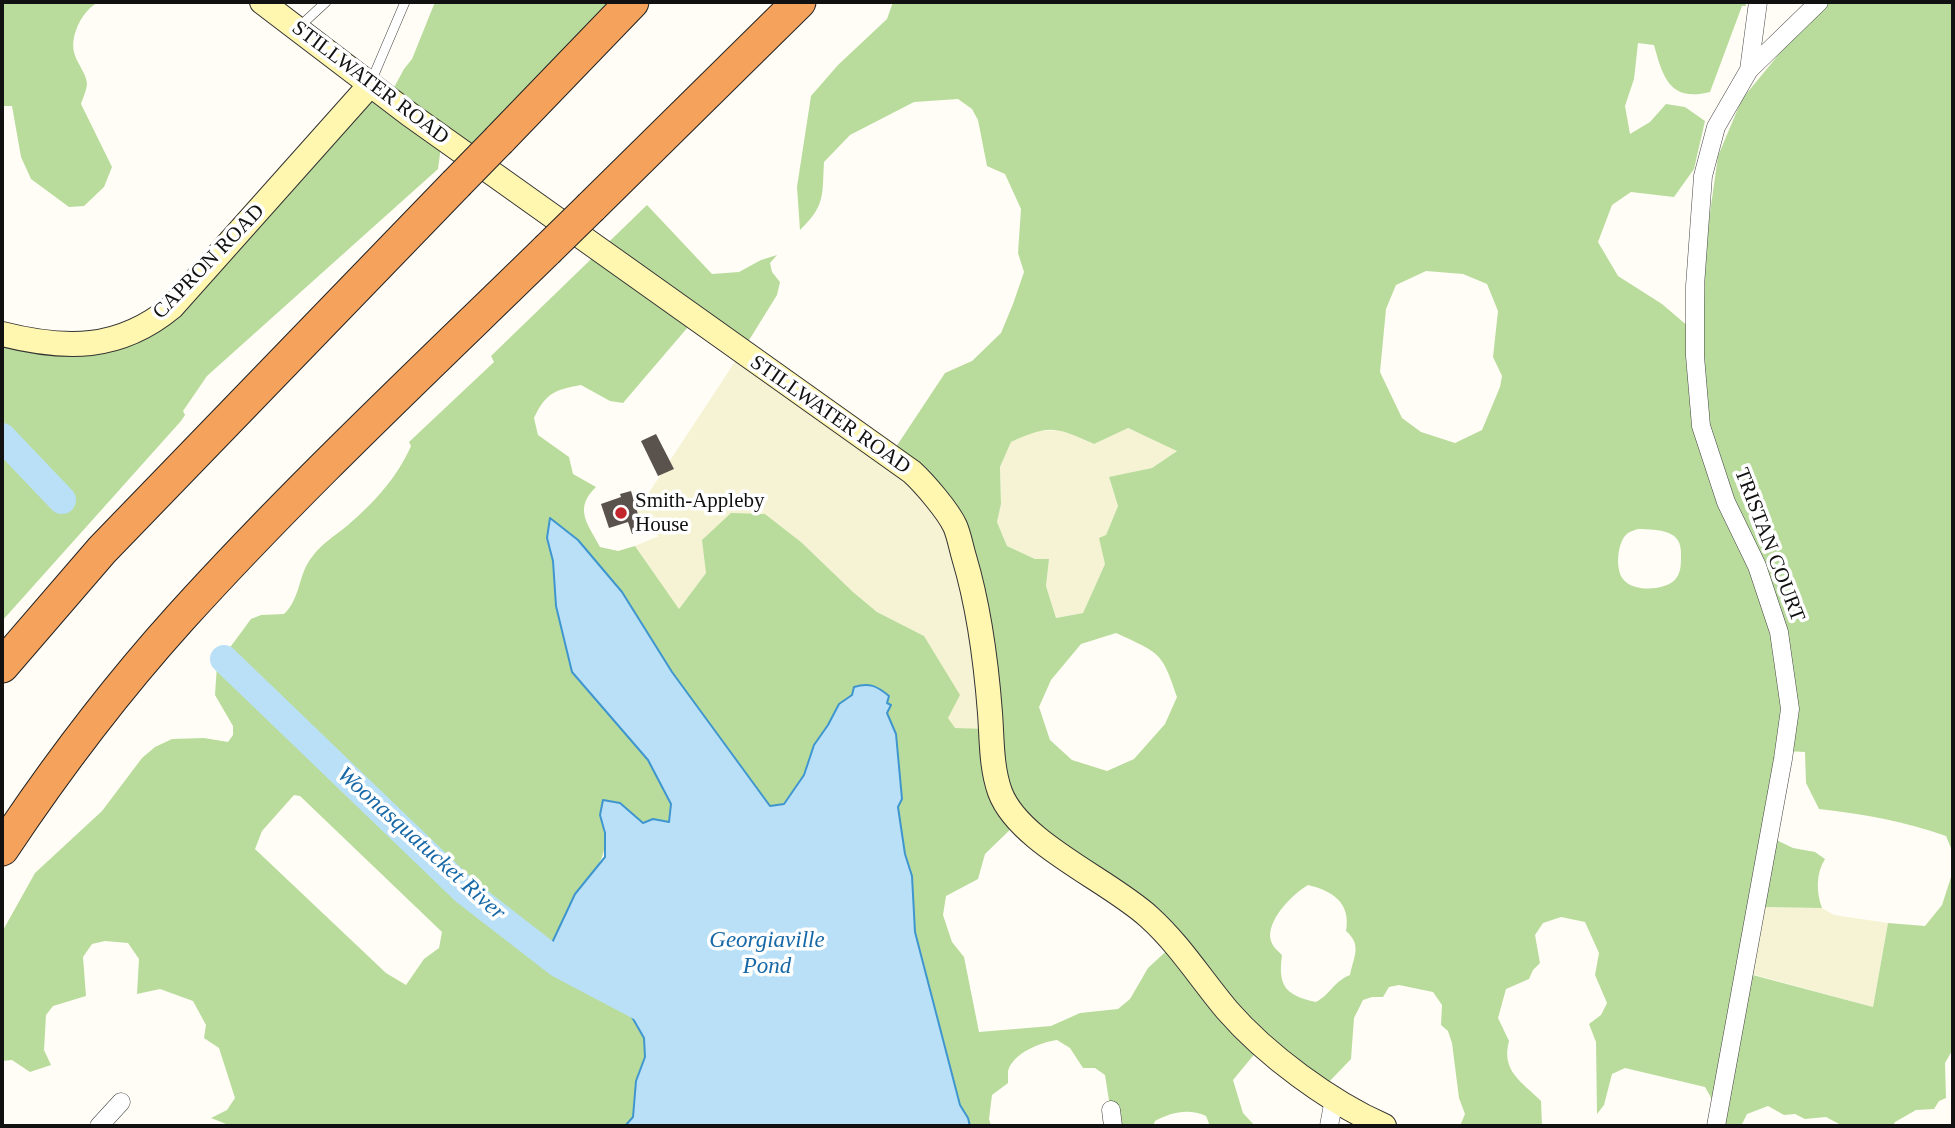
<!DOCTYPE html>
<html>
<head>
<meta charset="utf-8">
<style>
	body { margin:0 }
	#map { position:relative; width:1955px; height:1128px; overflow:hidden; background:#fffdf5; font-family:Georgia,serif }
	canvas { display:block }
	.frame { position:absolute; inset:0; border:4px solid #111; pointer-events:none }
</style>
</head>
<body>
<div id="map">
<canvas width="1955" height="1128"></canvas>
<div class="frame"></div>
</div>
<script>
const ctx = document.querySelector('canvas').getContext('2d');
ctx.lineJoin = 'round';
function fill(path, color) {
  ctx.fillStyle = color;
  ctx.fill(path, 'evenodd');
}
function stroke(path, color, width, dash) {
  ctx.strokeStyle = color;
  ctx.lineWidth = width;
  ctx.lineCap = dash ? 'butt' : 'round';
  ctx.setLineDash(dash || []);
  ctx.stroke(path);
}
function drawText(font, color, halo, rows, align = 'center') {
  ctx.font = font + ' Georgia,serif';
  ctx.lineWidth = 7;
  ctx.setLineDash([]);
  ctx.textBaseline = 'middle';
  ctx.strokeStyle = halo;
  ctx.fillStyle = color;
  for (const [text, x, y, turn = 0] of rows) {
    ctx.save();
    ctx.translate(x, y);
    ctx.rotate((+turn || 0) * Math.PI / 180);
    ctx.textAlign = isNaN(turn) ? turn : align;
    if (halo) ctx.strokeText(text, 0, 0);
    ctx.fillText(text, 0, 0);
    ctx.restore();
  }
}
fill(new Path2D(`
	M742,351L888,452L949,523L987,729H955L948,718L924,636L877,612L853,592L801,542L765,514L706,573L679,609L635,546L659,536L629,523Z
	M1127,428L1178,450L1152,468L1109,478L1118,506L1106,535L1105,564L1083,613L1056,618L1046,586L1049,559H1035L1007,546L997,522L1001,504L1000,467L1011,442L1035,431L1062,430L1094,444Z
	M1764,907L1822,908L1834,915L1888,923L1873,1007L1748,973Z`), '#f6f3d4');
fill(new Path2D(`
	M2,2H99C83,9 70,35 74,52C76,62 86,73 87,83C87,89 83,98 81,104L112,167L104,187L84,206L69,207L31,179L21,157L12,106H2Z
	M435,2H633L480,158L442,139L438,169L207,376L183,411L185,415L181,421L2,621V331L20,336L138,328L375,95L391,93L404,69L412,59Z
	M893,2H1745L1746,6H1742L1710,92C1670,102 1663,78 1654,45L1638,43L1634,79L1625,106L1630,134L1650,122L1666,104L1685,107L1705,121L1694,169L1674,197L1631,192L1612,205L1598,242L1618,276L1662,304L1703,339L1706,241L1718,156L1742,99L1822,2H1953V853L1946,836C1904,821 1863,814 1819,809L1806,783L1805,752L1785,751L1770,837L1793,848L1815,852L1825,859C1816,873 1816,892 1822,908L1764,907L1749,974L1873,1007L1888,923L1925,926L1942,905L1953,871V1049L1945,1063L1946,1098L1939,1101L1934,1109L1916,1110L1895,1122L1893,1126H1843L1826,1117L1805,1119L1795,1114L1784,1115L1768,1106L1747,1114L1741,1126H1708L1714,1103L1705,1087L1625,1068L1612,1074L1604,1105L1597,1114L1596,1042L1589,1024L1601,1015L1607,1003L1595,975L1599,953L1585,922L1561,917L1543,923L1535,935L1540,963L1533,970L1529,979L1506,989L1498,1018L1509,1041C1501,1071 1521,1081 1541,1101L1542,1126H1460L1465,1114L1459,1098L1452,1043L1448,1031L1441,1025L1442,1005L1433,992L1399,985L1389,987L1383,997H1372L1363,1000L1354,1018L1351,1059L1327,1084L1262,1045L1233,1080L1243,1113L1255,1126H1210L1206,1116C1189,1108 1171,1112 1155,1121L1153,1126H1113L1105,1075L1095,1068H1083L1070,1048L1057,1040C1041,1042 1013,1053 1008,1071C1008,1072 1008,1082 1008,1083L992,1095L989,1119L991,1126H970L968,1118L960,1105L915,932L912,876L905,854L898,806L896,734L887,713L852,695L839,704L828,725L814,745L804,775L783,804L770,806L672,672L622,592L550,518L547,538L553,561L556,606L572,672L648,760L671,804L669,822L653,820C641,828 629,811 620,803L600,815C612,857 600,863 575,894L590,979L614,992L628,1010L644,1038L645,1057L636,1081L633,1118L625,1126H231L211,1118L227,1110L235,1098L219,1048L204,1038L206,1025L193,1001L160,989L137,994L139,959L128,943L105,941L92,944L83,957L86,996L53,1006L46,1015L44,1050L51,1065L30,1072L12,1060L2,1061V932L35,873L102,811L142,758L155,747L172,739L204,738L228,742L233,735V726L215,695L217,665L251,619L261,615L284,614C301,598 298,574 312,557C321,544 336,535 348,525C374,503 398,476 411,446L409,442L494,362L491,356L647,205L712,274L739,272L761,260L777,255L770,263L772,272L780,282L777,295L743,350L694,320L623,403L610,401L581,385C554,390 546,393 534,418L538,435L569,457L573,474L596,487C573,509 588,524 600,547L618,551L635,546L679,609L706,573L702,540L731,513L765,514L801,542L853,592L877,612L924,636L960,695L948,718L955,728L987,729L954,537L892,453L945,373L972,361L1001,333L1013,304L1024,272L1018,253L1021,209L1005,174L987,166L978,120L972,109L958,99L914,102L850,135L824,162C822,195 826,205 800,230L797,187L811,96L838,65L887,19ZM1426,271L1463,274L1487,284L1498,311L1493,357L1502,376L1500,387L1482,430L1455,443L1421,432L1402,418L1380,372L1386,309L1396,285ZM1128,428L1177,451L1152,468L1109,477L1118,506L1106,535L1099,538L1105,564L1083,613L1056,618L1046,586L1049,559H1035L1007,546L997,522L1001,504L1000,467L1011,442C1050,424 1056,427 1094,444ZM1638,529C1659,530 1683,529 1681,556C1681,564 1681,571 1677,577C1669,591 1633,593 1623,579C1615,569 1617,541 1628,533C1631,531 1635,530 1638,529ZM1116,633C1159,653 1162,651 1177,697L1165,724L1134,759L1107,771L1072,760L1050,740L1039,707L1051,680L1081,644ZM294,795L300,796L442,932L439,948L424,959L406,985L386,973L255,849L262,831ZM1018,822L1174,944L1148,968L1130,999L1118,1009L1080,1013L1051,1026L979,1032L964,957L952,942L943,915L946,896L978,879L985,854ZM1308,885C1333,891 1351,903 1346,931C1362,945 1354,956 1350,975C1333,982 1331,994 1316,1002C1284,995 1278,985 1282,955C1277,950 1273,947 1271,941C1265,922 1292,894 1308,885Z`), '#b9dc9c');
const water = new Path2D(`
	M550,518L578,540L622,592L672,672L770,806L784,804L804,775L814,745L828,725L839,704L852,695L854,687C869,682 877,686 889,696L887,703L891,705L887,713L896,734L902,799L898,807L905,854L912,876L915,932L960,1105L968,1118L970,1126H625L633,1117L636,1081L645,1057L644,1038L628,1010L614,992L590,979L553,965L551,945L575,894L605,857V833L600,815L603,800L620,803L643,823L653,819L669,822L671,804L648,760L572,672L556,606L553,561L547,538Z`);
fill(water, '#b9e0f7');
stroke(water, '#3f96cf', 2);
stroke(new Path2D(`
	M2,437L62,500
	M224,659L465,891L558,963L647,1010`), '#b9e0f7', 28);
fill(new Path2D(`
	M656,434L674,469L658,476L641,441Z
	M631,491L643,531L632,534L628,522L609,528L601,504L621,497L620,494Z`), '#5a524d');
const lane = new Path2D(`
	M299,27L326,2
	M370,84L405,2`);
const street = new Path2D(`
	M1749,70L1758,2
	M1111,1110L1113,1126
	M99,1126L121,1102
	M1329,1126L1334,1099
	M1716,1126L1783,759L1790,709L1779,632L1757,566L1726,502L1701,426L1695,356V286L1703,176L1716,127L1749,70L1819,2`);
const secondary = new Path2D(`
	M262,2L409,114L912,472C925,484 948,511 955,526C959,535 961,547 964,557C979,607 986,661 990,713C992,739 991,767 1000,792C1019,843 1109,880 1149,917C1179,944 1201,979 1227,1010C1266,1055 1330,1102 1384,1126
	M2,334C65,350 119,351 172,307L370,85`);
const highway = new Path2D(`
	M499,140L632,2
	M591,207L799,2
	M2,666L102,550L456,184
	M2,849C56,768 115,690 180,618C296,490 423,371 547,250`);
stroke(lane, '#444', 10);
stroke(street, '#444', 19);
stroke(secondary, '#333', 26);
stroke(highway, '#222', 35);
stroke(lane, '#fff', 9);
stroke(street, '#fff', 18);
stroke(secondary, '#fff6b0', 24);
stroke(highway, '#f5a25d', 33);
const highwayBridge = new Path2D(`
	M456,184L499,140
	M547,250L591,207`);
stroke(highwayBridge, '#222', 35, []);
stroke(highwayBridge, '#f5a25d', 33);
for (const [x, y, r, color] of [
	[621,513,7,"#c4262e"]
]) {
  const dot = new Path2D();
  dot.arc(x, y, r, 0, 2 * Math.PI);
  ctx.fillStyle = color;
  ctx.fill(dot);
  stroke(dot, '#fff', 2.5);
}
drawText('21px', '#111', '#fff', [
	["STILLWATER ROAD",370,83,37],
	["CAPRON ROAD",209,262,-46],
	["STILLWATER ROAD",830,415,35],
	["TRISTAN COURT",1769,545,69]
]);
drawText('21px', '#111', '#fff', [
	["Smith-Appleby",635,501],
	["House",635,525]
], 'left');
drawText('italic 23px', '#1768a6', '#fff', [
	["Woonasquatucket River",421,844,42],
	["Georgiaville",767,941],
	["Pond",767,967]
]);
</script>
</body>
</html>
